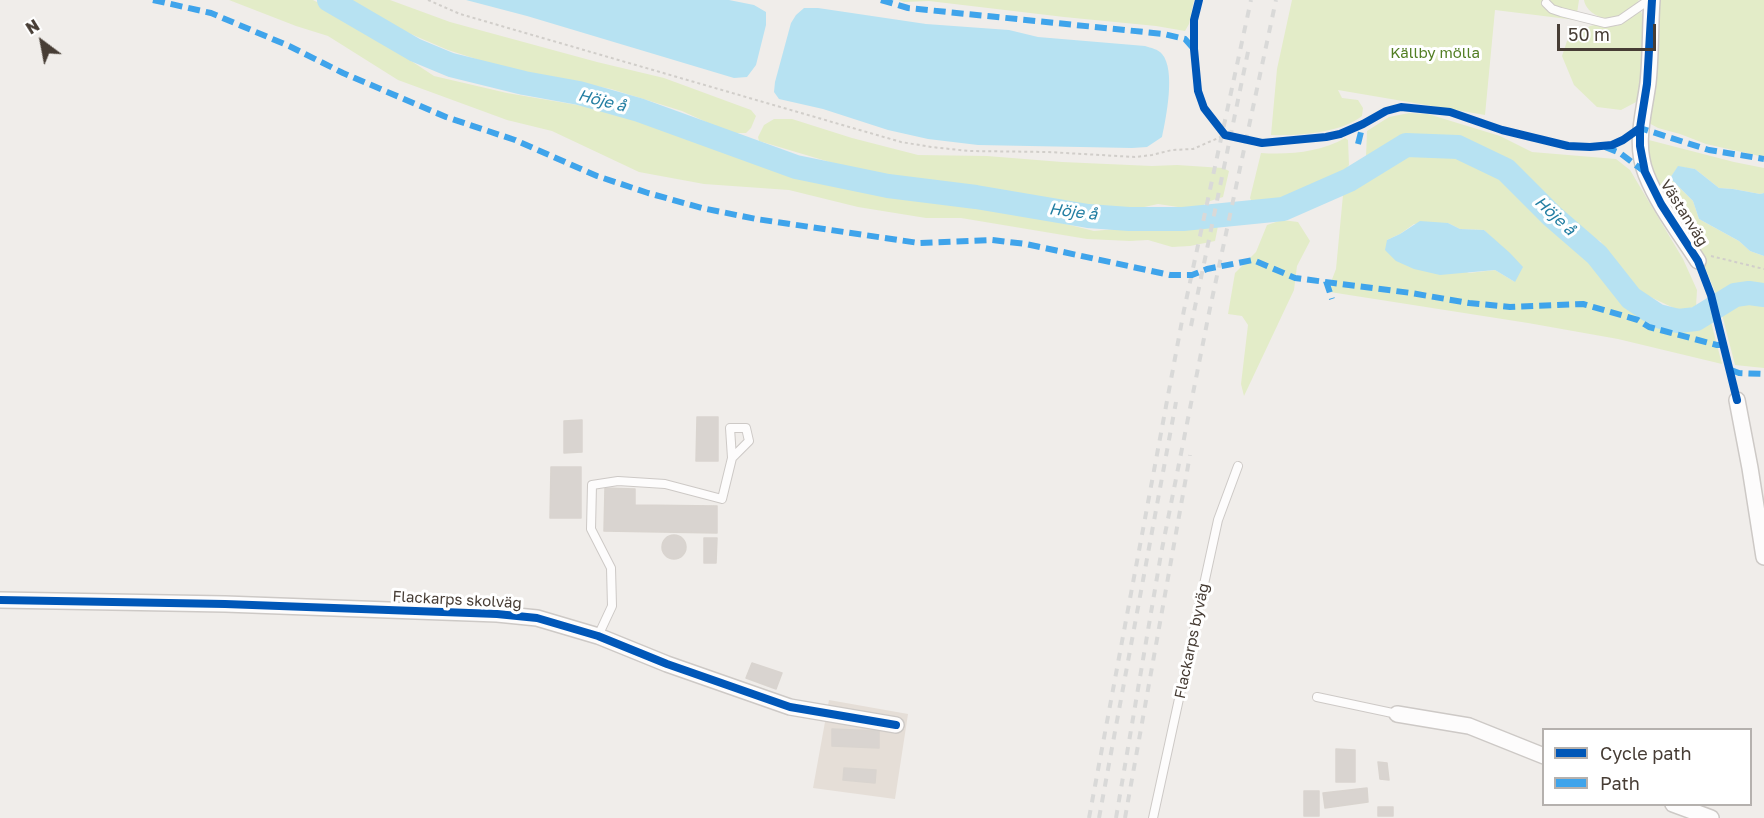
<!DOCTYPE html>
<html>
<head>
<meta charset="utf-8">
<style>
	body { margin:0 }
	#map { position:relative; width:1764px; height:818px; overflow:hidden; background:#f0edea; font-family:"Golos Text",sans-serif }
	canvas { display:block }
	.legend { position:absolute; left:1542px; top:728px; width:210px; height:78px; box-sizing:border-box; background:#fff; border:2px solid #b5b1ae; margin:0; padding:8px 10px; list-style:none; font-size:18px; color:#473d35 }
	.legend li { display:flex; align-items:center; gap:12px; height:30px }
	.legend b { width:30px; border:2px solid #b5b1ae }
	.north { position:absolute; left:12px; top:12px; width:60px; height:60px; -webkit-text-stroke:4px #fff; paint-order:stroke; rotate:328deg; font-size:16px; font-weight:700; line-height:24px; text-align:center; color:#473d35 }
	.north::after { content:''; display:block; margin:auto; width:21px; height:27px; background:#473d35; clip-path:polygon(50% 0,100% 100%,50% 72%,0 100%) }
	.scale { position:absolute; left:1557px; top:24px; width:99px; height:27px; box-sizing:border-box; border:3px solid #473d35; border-top:0; padding-left:8px; font-size:18px; line-height:21px; white-space:nowrap; color:#473d35; -webkit-text-stroke:4px #fff; paint-order:stroke }
</style>
</head>
<body>
<div id="map">
<canvas width="1764" height="818"></canvas>
<ul class="legend">
<li><b style="height:8px;background:#0057b8"></b>Cycle path</li>
<li><b style="height:8px;background:#3fa4eb"></b>Path</li>
</ul>
<div class="north">N</div>
<div class="scale">50 m</div>
</div>
<script>
const ctx = document.querySelector('canvas').getContext('2d');
ctx.lineJoin = 'round';
function fill(path, color) {
  ctx.fillStyle = color;
  ctx.fill(path, 'evenodd');
}
function stroke(path, color, width, dash) {
  ctx.strokeStyle = color;
  ctx.lineWidth = width;
  ctx.lineCap = dash ? 'butt' : 'round';
  ctx.setLineDash(dash || []);
  ctx.stroke(path);
}
function drawText(font, color, halo, rows, align = 'center') {
  ctx.font = font + ' "Golos Text",sans-serif';
  ctx.lineWidth = 6;
  ctx.setLineDash([]);
  ctx.textBaseline = 'middle';
  ctx.strokeStyle = halo;
  ctx.fillStyle = color;
  for (const [text, x, y, turn = 0] of rows) {
    ctx.save();
    ctx.translate(x, y);
    ctx.rotate((+turn || 0) * Math.PI / 180);
    ctx.textAlign = isNaN(turn) ? turn : align;
    if (halo) ctx.strokeText(text, 0, 0);
    ctx.fillText(text, 0, 0);
    ctx.restore();
  }
}
fill(new Path2D(`
	M829,700L908,714L895,799L813,788Z`), '#e5ded7');
fill(new Path2D(`
	M229,0H313L340,14L434,76L507,93L624,113L717,149L843,186L948,205L1006,209L1094,231L1156,225L1196,224L1219,221L1215,241L1190,246L1172,247L1148,240L1130,241L1087,239L961,218H926L858,207L789,190L704,184L639,172L552,131L507,120L398,80L328,36L296,26Z
	M349,0H390L450,22L597,62L664,78L751,110L756,116L751,128L746,133H730L682,111L611,89L507,69L448,50L385,23Z
	M898,0H1194L1189,24L1185,31L1156,26L1064,17L929,1L904,2Z
	M1292,0H1579L1576,20L1495,10L1485,115L1338,90L1342,98L1358,100L1363,108L1362,116C1340,133 1299,136 1271,135L1277,69Z
	M1584,0H1639C1635,6 1627,14 1620,17C1607,23 1586,14 1584,0Z
	M1659,0H1764V157L1706,144L1680,134L1658,128L1647,122L1656,82Z
	M1641,11C1649,35 1643,76 1638,101L1621,110L1597,107L1574,85L1562,56L1567,41L1590,26L1599,24L1617,26Z
	M1409,113L1428,114L1500,136L1532,152L1616,159L1630,170L1683,259L1697,290L1696,307L1678,310L1644,294L1629,281L1600,241L1585,235L1566,220L1508,163L1486,149L1469,142L1446,135H1429L1389,145L1371,157H1366L1367,131L1389,117Z
	M774,119H792L852,138L918,155L987,156L1062,162L1152,166L1177,165L1223,168L1229,171L1223,197L1207,202L1198,210L1158,204L1126,211L1109,207L1089,208L1045,198L914,181L843,166L759,141L758,137L764,125Z
	M1345,138L1348,140L1349,165L1340,177L1290,195L1272,203L1261,206L1253,204L1250,198L1261,153C1289,155 1321,152 1345,138Z
	M1645,139L1734,162L1764,168V193L1760,194L1733,189L1719,188L1695,169L1678,167L1670,178L1693,201L1699,219L1739,241L1750,251L1764,256V368L1735,365L1718,299L1702,260L1648,175Z
	M1422,150L1442,151L1466,157L1486,168L1511,187L1581,252L1596,268L1618,298L1641,316L1662,326L1681,330L1711,322L1722,364L1618,339L1528,323L1330,292L1331,282L1336,269L1343,195L1385,164ZM1448,223L1460,229L1484,230L1495,241L1515,282L1495,270L1469,273L1387,240L1400,234L1414,224Z
	M1282,220L1298,222L1310,241L1297,266L1294,290L1244,396L1241,384L1248,325L1242,316L1228,314L1235,273L1256,252L1267,225Z`), '#e3ecc8');
fill(new Path2D(`
	M466,0H729L754,5L766,12V25L756,65L747,77L734,78L527,16Z
	M804,8H818L926,24L1009,30L1038,37L1145,46C1151,48 1158,49 1162,54C1176,70 1166,118 1162,137L1147,147L1132,148L978,145L928,139L888,130L823,109L779,99L774,92L775,82L791,23L796,15Z
	M1678,166L1695,169L1719,188L1733,189L1760,194L1764,193V256L1750,251L1739,241L1699,219L1693,201L1670,178Z
	M1420,221L1448,223L1460,229L1484,230L1510,253L1523,267L1515,282L1495,270L1440,275L1414,269L1396,261L1385,250L1387,240L1400,234Z`), '#b7e2f2');
stroke(new Path2D(`
	M329,0L415,50L451,65L524,83L579,93L639,110L796,167L888,186L976,197L1088,216L1129,219H1183L1283,209L1349,180L1406,145L1458,147L1506,170L1552,216L1597,255L1631,298L1658,316L1678,321L1696,319L1735,295L1749,293L1764,295`), '#b7e2f2', 24);
const building = new Path2D(`
	M697,417H718V461H696Z
	M582,420V452L564,453V421Z
	M551,467H581V518H550Z
	M605,488L635,489V505L717,506V533L604,531Z
	M662 547a12 12 0 1 1 24 0a12 12 0 1 1-24 0Z
	M704,538H717L716,563H704Z
	M752,663L782,673L776,689L746,678Z
	M832,729L879,731V748L832,746Z
	M1336,749L1355,750V782H1336Z
	M1378,762L1387,763L1389,780L1380,779Z
	M844,768L876,770L875,783L843,780Z
	M1367,788L1368,802L1325,808L1323,793Z
	M1304,791H1319V816H1304Z
	M1378,807H1393V816H1378Z`);
fill(building, '#d9d4d0');
stroke(building, '#d9d4cf', 1.5);
const service = new Path2D(`
	M1546,3L1552,9L1561,12L1605,23L1620,20L1649,0
	M598,636L612,606L611,568L591,529L592,485L618,481L665,484L722,499L732,458L749,441L746,428H730L732,458
	M1317,697L1397,714
	M1153,818L1218,520L1238,466`);
const minor = new Path2D(`
	M1652,0C1650,28 1651,55 1648,83C1644,114 1634,143 1646,174C1658,205 1680,233 1698,261
	M1737,400L1750,468L1764,557
	M0,600L225,604L497,614L537,618L598,636L667,664L790,707L896,725
	M1397,714L1469,726L1544,756
	M1673,804L1711,818`);
stroke(service, '#cdc9c6', 10);
stroke(minor, '#cdc9c6', 18);
stroke(new Path2D(`
	M428,0L460,14L901,142L931,147L969,151L1048,152L1135,157L1152,155L1172,150L1193,149L1225,135
	M1711,256L1764,269`), '#d1ceca', 2, [3, 3]);
stroke(service, '#fdfcfc', 8);
stroke(minor, '#fdfcfc', 15);
stroke(new Path2D(`
	M1191,326L1249,47
	M1089,818L1184,310L1251,0
	M1099,818L1176,402
	M1116,818L1161,554L1209,313L1276,0
	M1125,818L1190,455`), '#d9d9d8', 4, [8, 8]);
stroke(new Path2D(`
	M153,0L211,13L289,46L343,73L446,117L515,140L597,176L648,193L702,208L756,219L919,243L992,240L1026,244L1170,275H1192L1207,269L1253,260L1295,278L1411,293L1469,303L1510,307L1583,304L1638,320L1649,327L1717,345H1725
	M881,0L908,8L1164,34L1185,39L1194,49
	M1637,130L1640,128L1709,150L1764,159
	M1358,144L1363,124
	M1605,147L1620,153L1645,172
	M1326,281L1332,299
	M1731,370L1739,373L1764,374`), '#3fa4eb', 6, [12, 6]);
stroke(new Path2D(`
	M1199,0L1194,20V49L1198,91L1204,108L1225,135L1262,143L1326,137L1340,134L1363,124L1386,111L1401,107L1450,112L1502,130L1568,146L1590,147L1612,145L1623,140L1640,128
	M1652,0L1647,84L1640,128V146L1645,172L1661,204L1698,261L1711,295L1737,400
	M0,600L225,604L497,614L537,618L598,636L667,664L790,707L896,725`), '#0057b8', 8);
drawText('15px', '#527e23', '#fff', [
	["Källby mölla",1435,53]
]);
drawText('15px', '#473d35', '#fff', [
	["Västanväg",1684,213,58],
	["Flackarps skolväg",457,600,3],
	["Flackarps byväg",1192,641,-78]
]);
drawText('italic 16px', '#237ea2', '#fff', [
	["Höje å",602,101,14],
	["Höje å",1073,212,7],
	["Höje å",1555,216,43]
]);
</script>
</body>
</html>
